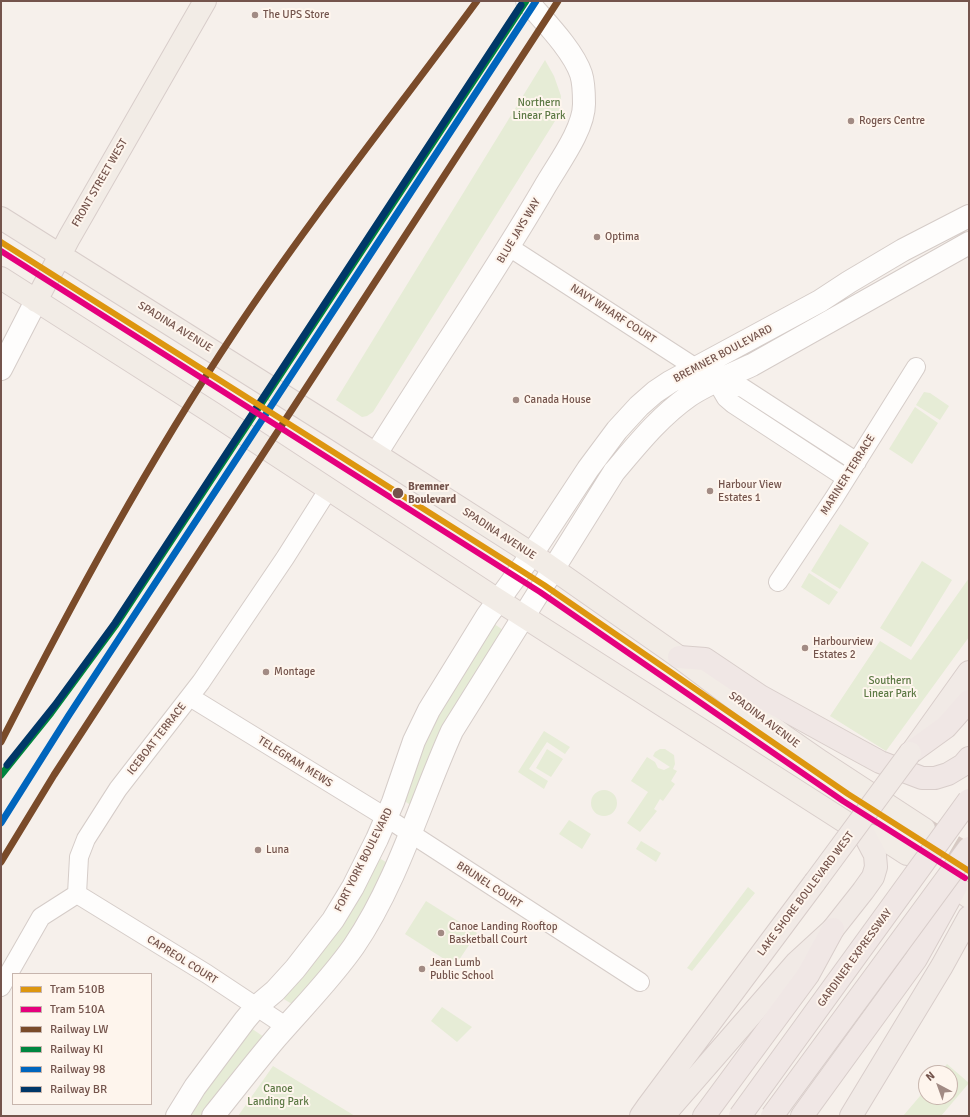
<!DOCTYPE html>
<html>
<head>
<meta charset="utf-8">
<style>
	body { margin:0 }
	#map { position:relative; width:970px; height:1117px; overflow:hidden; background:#f6f0eb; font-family:Signika,sans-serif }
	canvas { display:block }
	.frame { position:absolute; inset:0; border:2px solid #74544c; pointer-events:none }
	.legend { position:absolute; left:12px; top:973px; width:140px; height:132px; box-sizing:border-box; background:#fef5ed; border:1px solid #c7b5ad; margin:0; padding:5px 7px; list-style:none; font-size:12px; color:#74544c }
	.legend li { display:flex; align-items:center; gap:8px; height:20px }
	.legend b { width:20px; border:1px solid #c7b5ad }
	.north { position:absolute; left:918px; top:1065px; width:40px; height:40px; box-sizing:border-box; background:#fef5ed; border:1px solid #c7b5ad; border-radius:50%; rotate:319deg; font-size:11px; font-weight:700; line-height:16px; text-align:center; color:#74544c }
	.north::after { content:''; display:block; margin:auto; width:14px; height:18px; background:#a28b84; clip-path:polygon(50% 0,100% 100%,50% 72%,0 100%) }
</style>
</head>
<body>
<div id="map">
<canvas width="970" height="1117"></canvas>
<div class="frame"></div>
<ul class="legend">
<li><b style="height:5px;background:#dd960f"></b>Tram 510B</li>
<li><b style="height:5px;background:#e5007d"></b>Tram 510A</li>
<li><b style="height:5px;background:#7a4b2a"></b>Railway LW</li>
<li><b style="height:5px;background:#00853f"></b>Railway KI</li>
<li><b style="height:5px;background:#0065bd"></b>Railway 98</li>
<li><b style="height:5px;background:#003768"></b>Railway BR</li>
</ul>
<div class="north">N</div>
</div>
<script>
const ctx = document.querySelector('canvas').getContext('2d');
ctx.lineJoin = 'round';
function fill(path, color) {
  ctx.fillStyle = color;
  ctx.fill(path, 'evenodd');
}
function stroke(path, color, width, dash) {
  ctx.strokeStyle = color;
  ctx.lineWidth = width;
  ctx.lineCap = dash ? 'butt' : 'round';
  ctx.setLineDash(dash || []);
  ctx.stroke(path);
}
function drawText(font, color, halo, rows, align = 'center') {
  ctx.font = font + ' Signika,sans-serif';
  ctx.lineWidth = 4;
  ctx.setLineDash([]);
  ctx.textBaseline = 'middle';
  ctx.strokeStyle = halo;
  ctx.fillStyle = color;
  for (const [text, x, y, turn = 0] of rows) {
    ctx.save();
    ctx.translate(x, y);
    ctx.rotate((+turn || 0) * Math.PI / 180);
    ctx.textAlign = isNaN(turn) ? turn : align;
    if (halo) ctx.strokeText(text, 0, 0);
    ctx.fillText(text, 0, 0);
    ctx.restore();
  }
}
fill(new Path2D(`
	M545,60L554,76L561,96L560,113L373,412L367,416L362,417L336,400Z
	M924,392L930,393L949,406L940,420L916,405Z
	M915,407L938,423L912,464L889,449Z
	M840,524L869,543L840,589L811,571Z
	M922,561L952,580L911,647L880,628Z
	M809,573L838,592L829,605L801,587Z
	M969,578V637L886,751L830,716L880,641L911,660Z
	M490,621L503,630L412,806L403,800L415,752Z
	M544,731L570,747L565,754L547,742L529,769L548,781L544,789L518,772Z
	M547,749L563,759L551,777L536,768Z
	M660,749H665L674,755L675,764L673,769L677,771L671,781L675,784L663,801L660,799L654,809L657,811L640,832L627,823L648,792L631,781L647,757L655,762L658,768L664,770L670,767L653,756L655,752Z
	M591 803a13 13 0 1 1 26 0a13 13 0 1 1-26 0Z
	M569,820L591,834L582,849L559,834Z
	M641,841L661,853L656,862L636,849Z
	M376,856L389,864L369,909L297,1007L282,998Z
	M748,887L755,893L692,971L687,968Z
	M426,901L477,933L455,966L405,934Z
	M442,1007L472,1027L457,1042L431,1021Z
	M248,1026L264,1037L201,1116H183Z
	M947,1064L969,1083L941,1116H903L926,1089V1097H950V1073H940Z
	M273,1066L355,1116H238Z`), '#e6ecd6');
stroke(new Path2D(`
	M925,829L969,855`), '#d6c9c3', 22, [22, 11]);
const minor = new Path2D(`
	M509,247L716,381L743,388L857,462
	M716,381L726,398L733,404L846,478
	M778,582L834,498L916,367
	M190,697L387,818L640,982
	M77,894L207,974L287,1027
	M1,987L41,917L77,894L79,857L86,839L118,789L201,682L285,558L328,490`);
const tertiary = new Path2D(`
	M376,454C431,365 491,279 544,188C557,165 584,130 584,104C584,94 584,83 581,74C573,50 544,21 527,1
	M177,1116L195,1087L245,1020L256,1007L275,991L295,969L333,920L353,887L377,839L393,802L414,741L429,710L487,616L532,554L588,469L617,430L639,406L655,392L670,382L820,301L849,282L903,250L969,216
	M213,1116C234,1090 254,1064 276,1038C302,1008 331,979 354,946C398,881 420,802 452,731L614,472C637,445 659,417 689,396C708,383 731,375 752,365L969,243`);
const secondary = new Path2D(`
	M1,369L36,301`);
const primary = new Path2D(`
	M1,218L338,430L532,554L679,657L784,736L820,761L924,829
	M1,278L214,414L487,593L822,807L864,834L884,839L907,854
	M36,301L69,238L205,1
	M956,887L969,897`);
const trunk = new Path2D(`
	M914,749L969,672
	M641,1116L648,1106L815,882
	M663,1116L797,962L833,929L863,891L873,877L876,867L875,855L864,834
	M851,1116L942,966L969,917`);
const motorway = new Path2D(`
	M679,657L705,659L760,696L847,744L880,762L922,778H935L948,774L963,765L969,758
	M910,753L946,727L969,701
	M704,1116L808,975L833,929
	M802,1116L916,959L956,887`);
stroke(minor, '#d5ccc8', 20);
stroke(tertiary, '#d5ccc8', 24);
stroke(secondary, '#d5ccc8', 24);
stroke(primary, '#d8cdca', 24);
stroke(trunk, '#d8cdca', 24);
stroke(motorway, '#d8cdca', 24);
stroke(minor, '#fefdfc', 18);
stroke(tertiary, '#fefdfc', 22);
stroke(secondary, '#fefdfc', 22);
stroke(primary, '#f2ece6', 22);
stroke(trunk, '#f1eae6', 22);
stroke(motorway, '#f0e7e5', 22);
const trunkBridge = new Path2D(`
	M815,882L910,753`);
const motorwayBridge = new Path2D(`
	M740,1116L969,800
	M772,1116L969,848`);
stroke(trunkBridge, '#d8cdca', 24, []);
stroke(motorwayBridge, '#d8cdca', 24, []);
stroke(trunkBridge, '#f1eae6', 22);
stroke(motorwayBridge, '#f0e7e5', 22);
stroke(new Path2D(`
	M1,742C73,601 148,462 236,330C311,217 397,110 477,1
	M1,862L54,775L558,1`), '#7a4b2a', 7);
stroke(new Path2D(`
	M1,775L51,713L115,626L526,1`), '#00853f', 7);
stroke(new Path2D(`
	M1,823L69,715L536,1`), '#0065bd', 7);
stroke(new Path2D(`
	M7,765L55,705L115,623L521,5`), '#003768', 7);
stroke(new Path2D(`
	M1,242L544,585L848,794L969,871`), '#dd960f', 6);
stroke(new Path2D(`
	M1,251L540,592L843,801L965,878`), '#e5007d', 6);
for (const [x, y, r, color] of [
	[255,15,4,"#a28b84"],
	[851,121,4,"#a28b84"],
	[597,237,4,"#a28b84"],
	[516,400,4,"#a28b84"],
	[710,491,4,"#a28b84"],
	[398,493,6,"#74544c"],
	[805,648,4,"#a28b84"],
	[266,672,4,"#a28b84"],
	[258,850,4,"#a28b84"],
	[441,933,4,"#a28b84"],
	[422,969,4,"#a28b84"]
]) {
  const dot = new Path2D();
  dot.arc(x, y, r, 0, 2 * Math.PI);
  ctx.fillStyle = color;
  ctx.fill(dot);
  stroke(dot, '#fef5ed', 1.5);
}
drawText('11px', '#74544c', '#fef5ed', [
	["The UPS Store",263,15],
	["Rogers Centre",859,121],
	["Optima",605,237],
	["Canada House",524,400],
	["Harbour View",718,485],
	["Estates 1",718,498],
	["Harbourview",813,642],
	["Estates 2",813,655],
	["Montage",274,672],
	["Luna",266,850],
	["Canoe Landing Rooftop",449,927],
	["Basketball Court",449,940],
	["Jean Lumb",430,963],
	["Public School",430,976]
], 'left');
drawText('11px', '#5c7944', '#fef5ed', [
	["Northern",539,103],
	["Linear Park",539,116],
	["Southern",890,681],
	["Linear Park",890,694],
	["Canoe",278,1089],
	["Landing Park",278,1102]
]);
drawText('11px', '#74544c', '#fef5ed', [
	["FRONT STREET WEST",100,183,-60],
	["BLUE JAYS WAY",519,231,-59],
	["NAVY WHARF COURT",613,314,33],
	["SPADINA AVENUE",175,327,32],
	["BREMNER BOULEVARD",723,354,-28],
	["MARINER TERRACE",848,475,-58],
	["SPADINA AVENUE",499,534,33],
	["SPADINA AVENUE",764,720,37],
	["ICEBOAT TERRACE",157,739,-52],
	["TELEGRAM MEWS",295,762,32],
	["FORT YORK BOULEVARD",364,860,-63],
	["BRUNEL COURT",489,885,33],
	["LAKE SHORE BOULEVARD WEST",806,894,-53],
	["GARDINER EXPRESSWAY",855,958,-54],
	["CAPREOL COURT",182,960,32]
]);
drawText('bold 11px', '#74544c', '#fef5ed', [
	["Bremner",408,487],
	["Boulevard",408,500]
], 'left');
</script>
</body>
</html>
